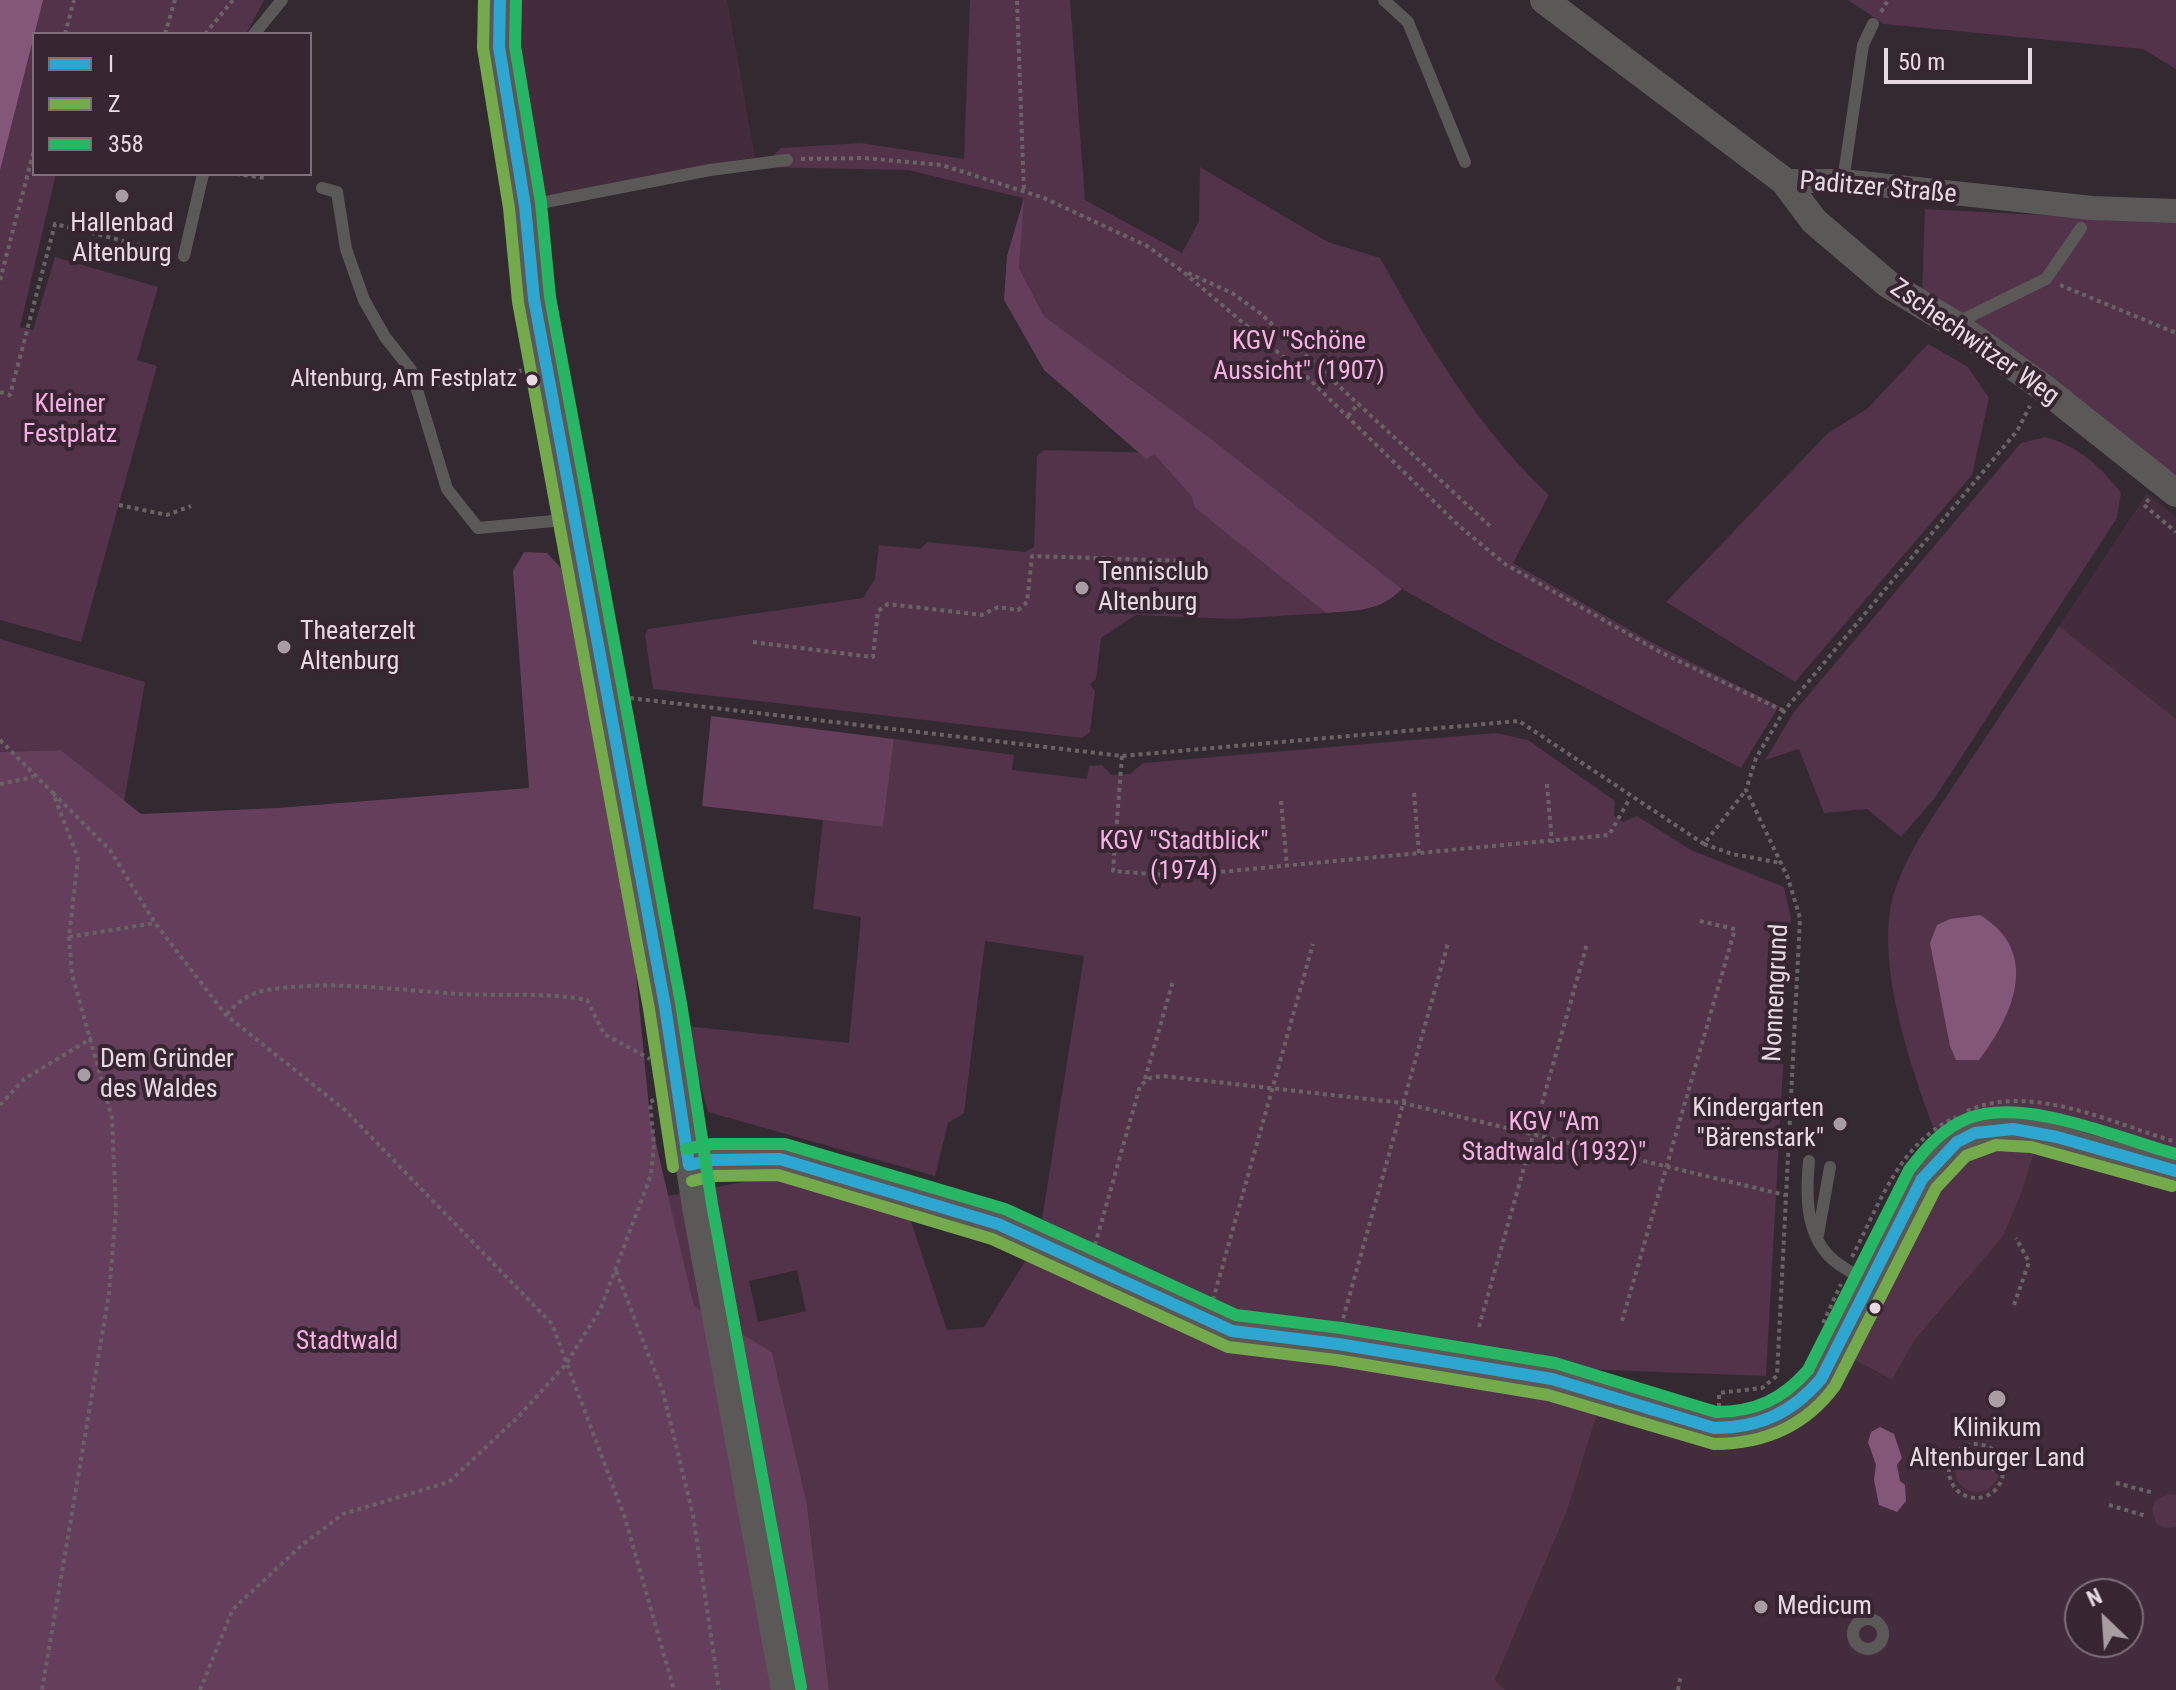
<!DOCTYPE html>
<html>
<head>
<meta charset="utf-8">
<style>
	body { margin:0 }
	#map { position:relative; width:2176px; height:1690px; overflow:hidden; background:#332930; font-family:"Roboto Condensed",sans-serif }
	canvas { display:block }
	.legend { position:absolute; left:32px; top:32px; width:280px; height:144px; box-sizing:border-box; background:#372532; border:2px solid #7d6e79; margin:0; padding:10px 14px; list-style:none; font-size:24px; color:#e7dbe3 }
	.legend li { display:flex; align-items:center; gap:16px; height:40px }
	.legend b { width:40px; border:2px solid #7d6e79 }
	.north { position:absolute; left:2064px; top:1578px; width:80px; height:80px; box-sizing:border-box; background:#372532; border:2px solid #7d6e79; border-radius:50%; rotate:335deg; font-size:22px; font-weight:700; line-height:32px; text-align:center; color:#e7dbe3 }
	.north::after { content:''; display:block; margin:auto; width:28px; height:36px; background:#a89da4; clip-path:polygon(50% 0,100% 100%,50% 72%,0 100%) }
	.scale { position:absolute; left:1884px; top:48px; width:148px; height:36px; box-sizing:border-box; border:4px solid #e7dbe3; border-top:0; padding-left:10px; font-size:24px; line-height:28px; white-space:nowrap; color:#e7dbe3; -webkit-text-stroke:6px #372532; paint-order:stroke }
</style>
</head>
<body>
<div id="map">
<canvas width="2176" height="1690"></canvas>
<ul class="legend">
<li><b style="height:10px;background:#2da7d0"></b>I</li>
<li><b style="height:10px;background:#72aa4c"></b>Z</li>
<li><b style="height:10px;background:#26b664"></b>358</li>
</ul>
<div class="north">N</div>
<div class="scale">50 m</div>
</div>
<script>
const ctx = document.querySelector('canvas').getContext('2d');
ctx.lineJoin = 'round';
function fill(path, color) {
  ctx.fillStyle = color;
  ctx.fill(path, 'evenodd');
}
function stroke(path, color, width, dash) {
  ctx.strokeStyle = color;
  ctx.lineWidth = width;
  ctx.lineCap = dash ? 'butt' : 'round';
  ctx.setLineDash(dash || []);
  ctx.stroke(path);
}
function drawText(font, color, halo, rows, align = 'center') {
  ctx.font = font + ' "Roboto Condensed",sans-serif';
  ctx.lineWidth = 8;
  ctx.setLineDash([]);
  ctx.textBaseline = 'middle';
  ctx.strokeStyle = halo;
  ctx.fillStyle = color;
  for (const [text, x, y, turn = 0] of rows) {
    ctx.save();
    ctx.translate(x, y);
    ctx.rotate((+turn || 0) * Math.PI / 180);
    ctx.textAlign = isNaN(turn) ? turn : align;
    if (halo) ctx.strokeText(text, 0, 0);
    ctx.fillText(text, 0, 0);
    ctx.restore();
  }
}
fill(new Path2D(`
	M511,0H727L755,157L533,198L506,48Z
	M2147,493L2176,517V719L2059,626Z
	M2046,1115L2176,1154V1690H1505L1495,1680L1567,1511L1599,1407L1717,1441L1753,1436L1796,1418L1828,1390L1851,1358L1892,1380L1914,1341L1961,1287L2022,1191ZM2080,1594H2128V1642H2080Z`), '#432c3c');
fill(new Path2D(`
	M0,0H264L246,34H34V174H56L20,327L33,330L55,257L158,287L137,360L157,366L81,642L0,620Z
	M970,0H1070L1085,200L1182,253L1199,221L1200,167L1328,242L1380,258C1427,342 1478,429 1549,495L1513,563L1651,642L1779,706L1741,768L1493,640L1402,589L1210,438L1044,316L1019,268L1023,198L908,170L762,167L781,148L861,143L964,159Z
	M1848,0H2176V69L2143,49L1884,24Z
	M1925,209L2176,222V476L2031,367L1922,293Z
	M1928,344L1968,367L1989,398L1972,475L1795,682L1666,602L1828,433L1867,409Z
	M2045,437C2075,444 2103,468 2121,493L2117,518L1934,799L1901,837L1867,809L1824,813L1799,749L1765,760L1794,712L2021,443Z
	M1044,450L1153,453L1191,496L1195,508L1326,613L1233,619L1136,615L1101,638L1096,679L1090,684L1095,691L1090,732L1082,738L653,689L645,635L648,629L863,598L875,579L879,545L920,549L928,542L1025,552L1034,547L1037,456Z
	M2059,626L2176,719V1154L2046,1115L2022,1191L2003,1236L1914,1341L1892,1380L1851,1358L1933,1189L1951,1172C1922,1101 1869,965 1895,890C1909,849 1935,814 1958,779C1992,728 2026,677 2059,626Z
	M0,639L145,682L124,802L61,750L0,752Z
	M1496,733L1528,740L1615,801L1614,816L1623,822L1637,816L1691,850L1784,887L1791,919L1790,941L1766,1376L1581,1369L1260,1317L1194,1293L1042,1219L1084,956L985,941L964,1113L948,1123L935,1176L708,1112L685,1026L849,1043L861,917L813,909L823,820L883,827L894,739L1014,755L1012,770L1087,779L1089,766L1102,765L1111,775L1130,774L1143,763Z
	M776,1176L908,1212L947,1330L984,1327L1026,1260L1220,1338L1599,1407L1567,1511L1495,1680L1505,1690H829L807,1504L772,1352L694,1307L668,1196ZM797,1270L806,1311L758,1322L749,1281Z
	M1955 1470a22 22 0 1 1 44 0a22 22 0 1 1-44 0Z
	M2169,1494L2176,1495V1527L2164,1528L2156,1523L2152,1509L2156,1500Z`), '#52334a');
fill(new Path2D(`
	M1024,198L1019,268L1044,316L1210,438L1402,589C1379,612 1357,610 1326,613L1195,508L1191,496L1154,454L1146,459L1044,370L1004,300L1007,256Z
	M524,552L547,553L561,568L633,942L650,1118L694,1306L772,1352L807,1504L829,1690H0V752L61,750L141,814L278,808L529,788L513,571Z
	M711,716L894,739L883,827L702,806Z`), '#653e5b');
fill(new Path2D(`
	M0,0H43L0,170Z
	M1980,915C2041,952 2014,1014 1979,1060H1956L1950,1046L1930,943L1937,925L1950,919Z
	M1880,1427L1894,1434L1902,1458L1897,1465L1900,1481L1905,1485L1906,1501L1897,1512L1879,1505L1874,1480L1876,1465L1868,1442L1871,1432Z`), '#825777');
stroke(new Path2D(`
	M1017,1L1024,192
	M1881,12L1888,0
	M65,34L74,0
	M165,34L175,0
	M205,34L233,0
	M801,159L864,158L942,165L1044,198L1147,246L1182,271L1306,376L1458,525L1505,564L1660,652L1784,711
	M236,174L266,178
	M1188,273L1232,293L1260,313L1490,526
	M0,280L34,150
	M2060,285L2176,333
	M431,386L525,370
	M0,392L10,395L55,224L169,252
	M1348,416L1359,403
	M2149,499L2144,505L2176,532
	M119,505L167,515L191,506
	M753,642L873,657L878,611L888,604L982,615L998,607L1018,610L1027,602L1032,556L1187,561
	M630,698L1122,756L1519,721L1704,844L1746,790
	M0,740L53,793L78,858L69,937L72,974L112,1118L116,1210L109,1294L42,1690
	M1122,756L1113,871L1177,876L1609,835L1630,798
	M0,784L33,777
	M1547,784L1552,843
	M53,793L110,850L155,923L226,1015L345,1110L552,1324L625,1518L674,1690
	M1414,793L1419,853
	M1281,801L1287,866
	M1704,844L1732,854L1781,863
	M69,937L155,923
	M227,1014C235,1004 249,994 262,991C324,979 397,990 459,994C503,996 544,992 587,1000L604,1034L650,1059
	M1145,1079L1173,981
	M0,1105L24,1079L92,1038
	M1967,1111C2031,1082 2114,1124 2176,1142
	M1095,1245L1140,1086L1150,1078L1163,1076L1403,1103L1785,1195
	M1852,1257C1879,1205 1899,1143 1956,1117
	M616,1271L663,1392L693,1515L719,1690
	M1213,1300L1313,944
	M2014,1305L2029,1262L2016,1238
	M1622,1321L1735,929L1700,921
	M1823,1323L1841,1284
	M1341,1326L1448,943
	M1479,1327L1587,944
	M1719,1407V1393L1762,1388L1777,1376L1800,918L1788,878L1746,790L1756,758L1784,711L2017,431L2030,406
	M1949 1471a27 27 0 1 1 54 0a27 27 0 1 1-54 0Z
	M1957,1452L2009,1468
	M1916,1455H1954
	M1953,1457L2007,1473
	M2116,1483L2154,1493
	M2109,1505L2146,1516
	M200,1690L233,1609L302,1545L343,1514L449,1482L519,1416L566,1364L600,1310L651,1175L654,1144L650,1102L655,1099
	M1678,1690L1681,1675`), '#686465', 4, [4, 4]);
stroke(new Path2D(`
	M1384,0L1408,22L1465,162
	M254,34L282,0
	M1843,181L1863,45L1873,24
	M322,188L337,192L346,249L364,300L385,337L411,370L447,489L478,528L575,519
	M525,206L710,170L787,160
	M184,256L203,174
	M1954,324L2046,279L2081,228
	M1809,1161C1806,1192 1805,1231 1829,1256C1839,1267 1858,1275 1870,1284
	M1818,1235L1830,1167
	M1853 1634a15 15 0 1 1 30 0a15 15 0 1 1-30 0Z`), '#5b5958', 12);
stroke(new Path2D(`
	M1784,181H1843L2092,208L2176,211
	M689,1165L712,1160L780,1159L998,1224L1232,1331L1338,1344L1552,1379L1714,1428H1739L1773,1419L1803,1400L1821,1379L1922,1179C1969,1112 2013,1124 2081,1144C2113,1153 2144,1162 2176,1171`), '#5b5958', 24);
stroke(new Path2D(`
	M500,0L499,47L525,206L534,299L665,1006L696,1207L785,1690
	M1544,0L1784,181L1814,221L1888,284L1954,324L2041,386L2176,493`), '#5b5958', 28);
stroke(new Path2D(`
	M500,0L499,47L525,206L534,299L665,1006L689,1165
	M689,1165L712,1160L780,1159L998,1224L1232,1331L1338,1344L1552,1379L1714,1428C1759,1428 1792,1413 1821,1379L1922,1179L1957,1142L1975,1133L2013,1129L2057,1137L2176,1171`), '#2da7d0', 12);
stroke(new Path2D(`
	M484,0L483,48L509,208L518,302L649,1009L673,1167
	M692,1181L714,1176L778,1175L992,1239L1228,1347L1336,1360L1548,1395L1714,1444C1764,1444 1805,1427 1835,1386L1936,1188L1966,1156L1996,1145L2031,1147L2172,1186`), '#72aa4c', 12);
stroke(new Path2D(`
	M516,0L515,46L541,203L550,297L681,1003L712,1204L801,1687
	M686,1149L712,1144H785L1005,1209L1236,1315L1341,1328L1555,1363L1716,1412C1755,1412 1783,1399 1808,1370L1909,1170C1925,1149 1943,1128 1969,1118C2026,1097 2120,1139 2176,1154`), '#26b664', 12);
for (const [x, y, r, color] of [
	[122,196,8,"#a89da4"],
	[532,380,7,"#e7dbe3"],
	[1082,588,8,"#a89da4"],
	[284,647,8,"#a89da4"],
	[84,1075,8,"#a89da4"],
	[1840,1124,8,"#a89da4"],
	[1875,1308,7,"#e7dbe3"],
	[1997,1399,10,"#a89da4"],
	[1761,1607,8,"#a89da4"]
]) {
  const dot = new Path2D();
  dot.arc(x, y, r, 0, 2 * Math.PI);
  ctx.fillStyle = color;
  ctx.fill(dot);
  stroke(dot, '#372532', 3);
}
drawText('24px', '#e7dbe3', '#372532', [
	["Altenburg, Am Festplatz",517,380]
], 'right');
drawText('26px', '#e7dbe3', '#372532', [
	["Paditzer Straße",1878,189,5],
	["Zschechwitzer Weg",1974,343,35],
	["Nonnengrund",1777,993,-87]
]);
drawText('26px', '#e7dbe3', '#372532', [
	["Hallenbad",122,224,"center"],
	["Altenburg",122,254,"center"],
	["Tennisclub",1098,573],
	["Altenburg",1098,603],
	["Theaterzelt",300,632],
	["Altenburg",300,662],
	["Dem Gründer",100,1060],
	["des Waldes",100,1090],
	["Kindergarten",1824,1109,"right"],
	["\"Bärenstark\"",1824,1139,"right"],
	["Klinikum",1997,1429,"center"],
	["Altenburger Land",1997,1459,"center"],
	["Medicum",1777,1607]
], 'left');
drawText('26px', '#f7afe4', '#372532', [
	["KGV \"Schöne",1299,342],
	["Aussicht\" (1907)",1299,372],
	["Kleiner",70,405],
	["Festplatz",70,435],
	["KGV \"Stadtblick\"",1184,842],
	["(1974)",1184,872],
	["KGV \"Am",1554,1123],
	["Stadtwald (1932)\"",1554,1153],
	["Stadtwald",347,1342]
]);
</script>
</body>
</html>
